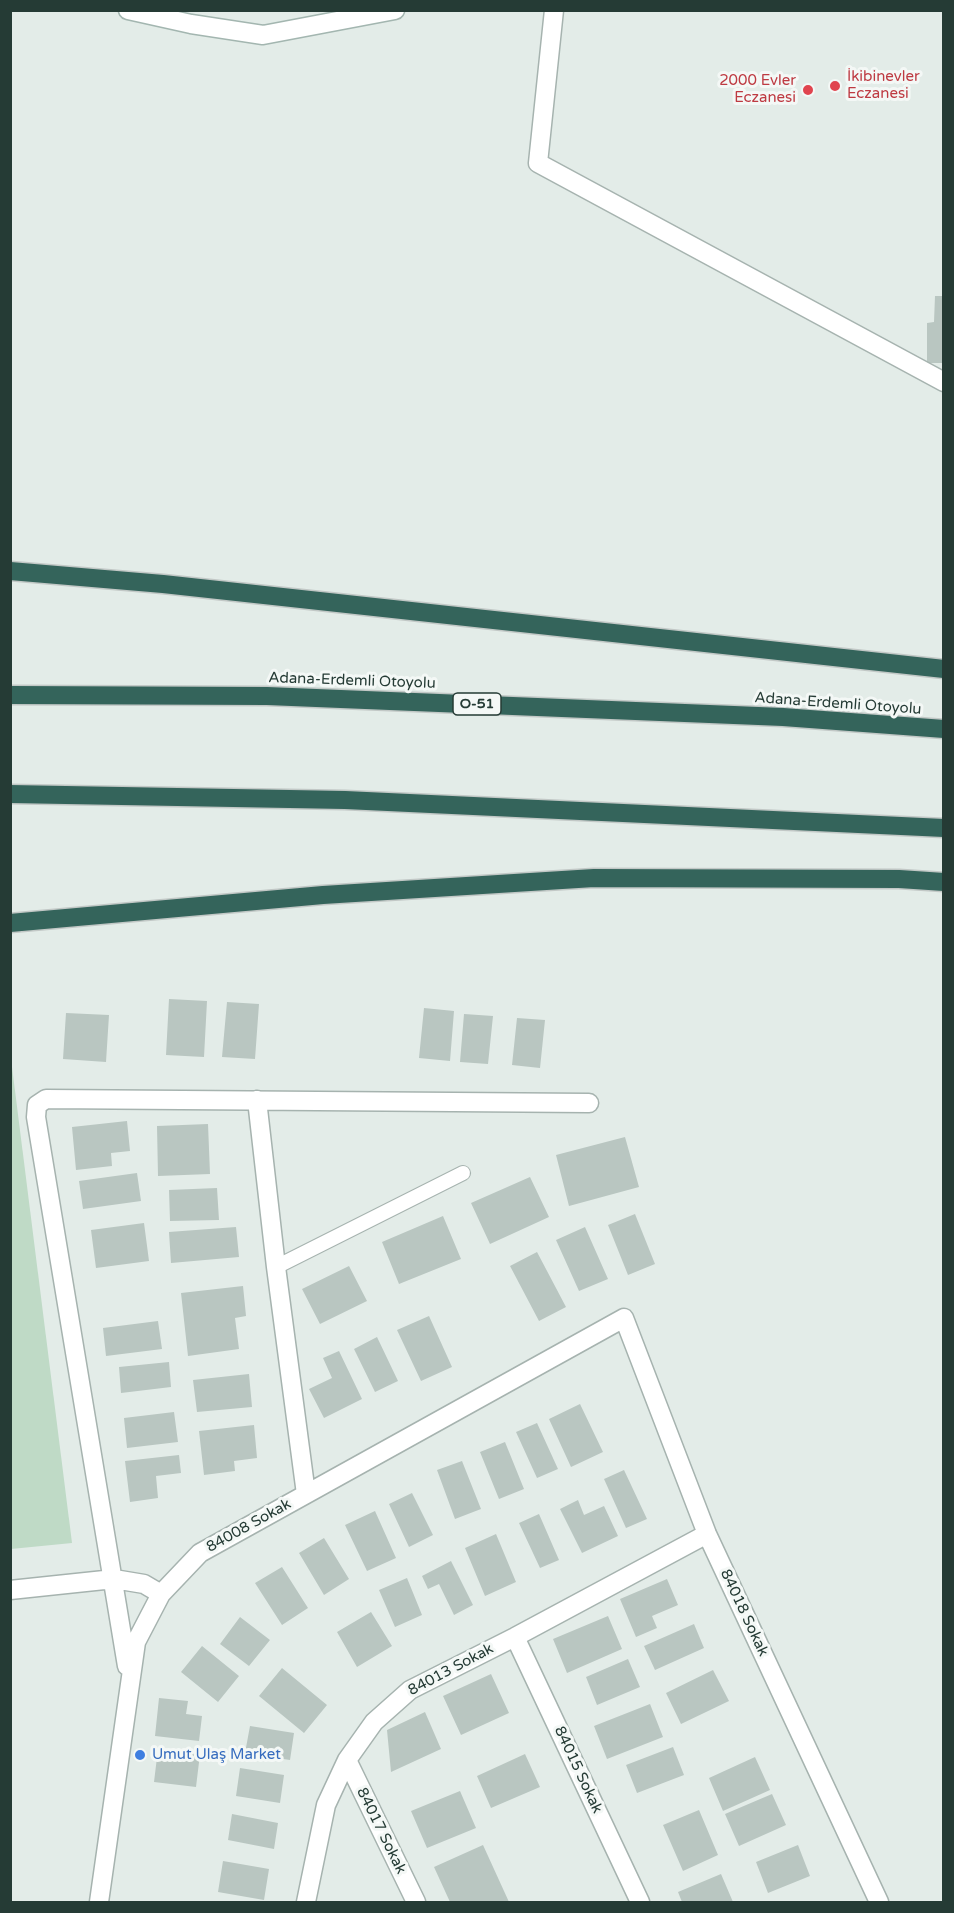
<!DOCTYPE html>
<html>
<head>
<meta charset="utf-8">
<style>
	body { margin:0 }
	#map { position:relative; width:954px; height:1913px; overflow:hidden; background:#e3ece8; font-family:"Varela Round",sans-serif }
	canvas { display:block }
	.frame { position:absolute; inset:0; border:12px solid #253b35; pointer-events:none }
</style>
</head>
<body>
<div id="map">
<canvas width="954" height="1913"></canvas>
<div class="frame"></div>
</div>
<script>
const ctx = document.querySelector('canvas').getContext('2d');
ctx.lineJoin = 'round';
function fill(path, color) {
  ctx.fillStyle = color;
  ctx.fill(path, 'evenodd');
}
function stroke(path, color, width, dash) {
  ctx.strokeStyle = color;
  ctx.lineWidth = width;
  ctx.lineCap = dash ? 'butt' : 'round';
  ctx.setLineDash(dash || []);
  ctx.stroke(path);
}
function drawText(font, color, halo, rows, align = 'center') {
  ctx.font = font + ' "Varela Round",sans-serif';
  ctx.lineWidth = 6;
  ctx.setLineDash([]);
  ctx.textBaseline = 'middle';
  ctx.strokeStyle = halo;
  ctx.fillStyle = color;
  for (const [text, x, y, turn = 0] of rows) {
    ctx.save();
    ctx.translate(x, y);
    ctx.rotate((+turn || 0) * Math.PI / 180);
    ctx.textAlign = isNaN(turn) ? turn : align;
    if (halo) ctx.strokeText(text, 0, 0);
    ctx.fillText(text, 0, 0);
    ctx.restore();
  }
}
fill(new Path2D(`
	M11,1059L72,1543L11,1549H10Z`), '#bfdac6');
fill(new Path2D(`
	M935,296H944V363H927V323L934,322Z
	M169,999L207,1001L204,1057L166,1055Z
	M227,1002L259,1004L255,1059L222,1057Z
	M424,1008L454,1011L450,1061L419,1058Z
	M66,1013L109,1015L106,1062L63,1059Z
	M464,1014L493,1016L488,1064L460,1062Z
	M517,1018L545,1020L540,1068L512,1065Z
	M127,1121L130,1151L111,1153L112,1166L76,1170L72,1127Z
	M208,1124L210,1174L158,1176L157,1126Z
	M625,1137L639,1187L569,1206L556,1155Z
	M137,1173L141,1201L83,1209L79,1181Z
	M530,1177L549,1217L490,1244L471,1203Z
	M217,1188L219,1220L170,1221L169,1190Z
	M635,1214L655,1264L628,1275L608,1225Z
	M443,1216L461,1259L399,1284L382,1242Z
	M144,1223L149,1261L96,1268L91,1230Z
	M236,1227L239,1257L171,1263L169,1232Z
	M585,1227L608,1279L579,1291L556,1240Z
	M537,1252L566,1307L539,1321L510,1266Z
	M349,1266L367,1301L320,1324L302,1289Z
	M243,1286L246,1316L235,1318L239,1349L188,1356L181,1293Z
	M429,1316L452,1367L421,1381L397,1330Z
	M158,1321L162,1349L106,1356L103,1328Z
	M377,1337L398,1381L375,1392L354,1349Z
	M339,1351L362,1399L324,1418L309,1389L332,1378L323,1358Z
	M169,1362L171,1387L121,1393L119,1367Z
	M249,1374L252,1407L197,1412L193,1380Z
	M580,1404L603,1452L571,1467L549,1419Z
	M174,1412L178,1442L127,1448L124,1418Z
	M537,1423L558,1469L537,1478L516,1432Z
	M254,1425L257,1458L234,1461L235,1471L204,1475L199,1431Z
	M505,1442L524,1489L499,1499L480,1452Z
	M179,1455L181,1473L156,1476L158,1498L130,1502L125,1461Z
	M462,1461L481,1509L455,1519L437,1470Z
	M624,1470L647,1519L626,1528L604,1479Z
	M412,1493L433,1535L409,1547L389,1504Z
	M578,1500L584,1515L604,1506L618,1536L582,1553L560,1509Z
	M375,1511L396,1558L367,1571L345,1525Z
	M539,1514L559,1560L540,1568L519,1523Z
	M496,1534L516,1582L485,1596L465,1548Z
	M324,1538L349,1579L324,1595L299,1553Z
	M451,1561L473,1605L454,1615L439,1584L428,1589L422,1576Z
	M282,1567L308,1608L282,1625L255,1583Z
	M407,1578L422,1615L395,1627L379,1590Z
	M667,1579L678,1605L652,1616L657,1628L636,1637L620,1599Z
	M371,1612L392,1646L357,1667L337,1632Z
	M608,1616L622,1649L567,1673L553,1639Z
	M240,1617L270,1640L249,1666L220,1644Z
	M694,1624L704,1648L655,1670L644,1646Z
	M202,1646L239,1676L218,1702L181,1672Z
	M628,1659L640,1687L597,1705L586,1677Z
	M282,1668L327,1705L304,1733L259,1696Z
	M713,1670L729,1701L681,1724L666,1693Z
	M491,1674L509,1713L461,1735L443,1696Z
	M159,1698L188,1701L186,1714L202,1716L199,1741L155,1736Z
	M650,1704L663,1737L607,1759L594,1726Z
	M425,1712L441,1749L391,1772L387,1730Z
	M250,1726L294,1733L290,1760L245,1753Z
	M673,1747L684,1775L637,1793L626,1765Z
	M158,1749L200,1754L196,1787L154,1782Z
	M525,1754L540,1787L491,1808L477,1776Z
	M755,1757L770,1790L723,1811L709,1778Z
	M240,1768L284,1775L280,1803L236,1796Z
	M460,1791L476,1828L427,1848L411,1811Z
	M772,1794L786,1825L739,1846L725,1814Z
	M699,1810L718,1855L683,1871L663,1825Z
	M232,1814L278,1823L274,1849L228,1840Z
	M483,1845L509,1902H450L434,1867Z
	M798,1845L810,1876L768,1893L756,1862Z
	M223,1861L269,1869L264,1900L218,1892Z
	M721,1874L733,1902H682L678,1892Z`), '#b9c6c1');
const service = new Path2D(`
	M276,1267L463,1173`);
const minor = new Path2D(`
	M554,10L538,163L944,382
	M257,1100L276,1267L306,1494
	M10,1590L114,1579L144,1584L161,1594
	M515,1637L640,1902
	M127,1666L36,1117L37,1105L46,1099L589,1103
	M347,1760L416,1902
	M99,1902L136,1642L161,1594L200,1553L624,1318L707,1534L879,1902
	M306,1902L326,1805L347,1760L374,1722L410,1690L515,1637L707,1534`);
const secondary = new Path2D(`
	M128,10L191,24L263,35L395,10`);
const motorway = new Path2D(`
	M10,571L163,584L944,669
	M10,695L267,696L783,717L944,729
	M10,794L345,800L944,828
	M10,923L323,895L594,878L899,879L944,882`);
stroke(service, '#a6b3af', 16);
stroke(minor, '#a6b3af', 21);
stroke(secondary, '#a3b6b0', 21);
stroke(motorway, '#c2c8c6', 21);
stroke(service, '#fff', 14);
stroke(minor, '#fff', 18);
stroke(secondary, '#fff', 18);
stroke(motorway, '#34645b', 18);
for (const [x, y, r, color] of [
	[835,86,6,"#e0444e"],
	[808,90,6,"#e0444e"],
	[140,1755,6,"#3f7fe0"]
]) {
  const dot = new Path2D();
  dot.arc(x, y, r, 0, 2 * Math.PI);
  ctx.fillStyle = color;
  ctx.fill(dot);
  stroke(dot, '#f4f8f6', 2);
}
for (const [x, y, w] of [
	[477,704,48]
]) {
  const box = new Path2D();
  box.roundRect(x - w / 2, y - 11, w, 22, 4.5);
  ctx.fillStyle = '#f4f8f6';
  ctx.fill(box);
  stroke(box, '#253b35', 1.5);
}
drawText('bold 14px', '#253b35', null, [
	["O-51",477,704]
]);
drawText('15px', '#be3a42', '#f4f8f6', [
	["İkibinevler",847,77],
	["Eczanesi",847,94],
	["2000 Evler",796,81,"right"],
	["Eczanesi",796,98,"right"]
], 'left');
drawText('15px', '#253b35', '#f4f8f6', [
	["Adana-Erdemli Otoyolu",352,681,2],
	["Adana-Erdemli Otoyolu",838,704,4],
	["84008 Sokak",249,1526,-29],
	["84018 Sokak",744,1613,65],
	["84013 Sokak",451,1670,-28],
	["84015 Sokak",578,1770,65],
	["84017 Sokak",381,1831,64]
]);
drawText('15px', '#366cbe', '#f4f8f6', [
	["Umut Ulaş Market",152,1755]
], 'left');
</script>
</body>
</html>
